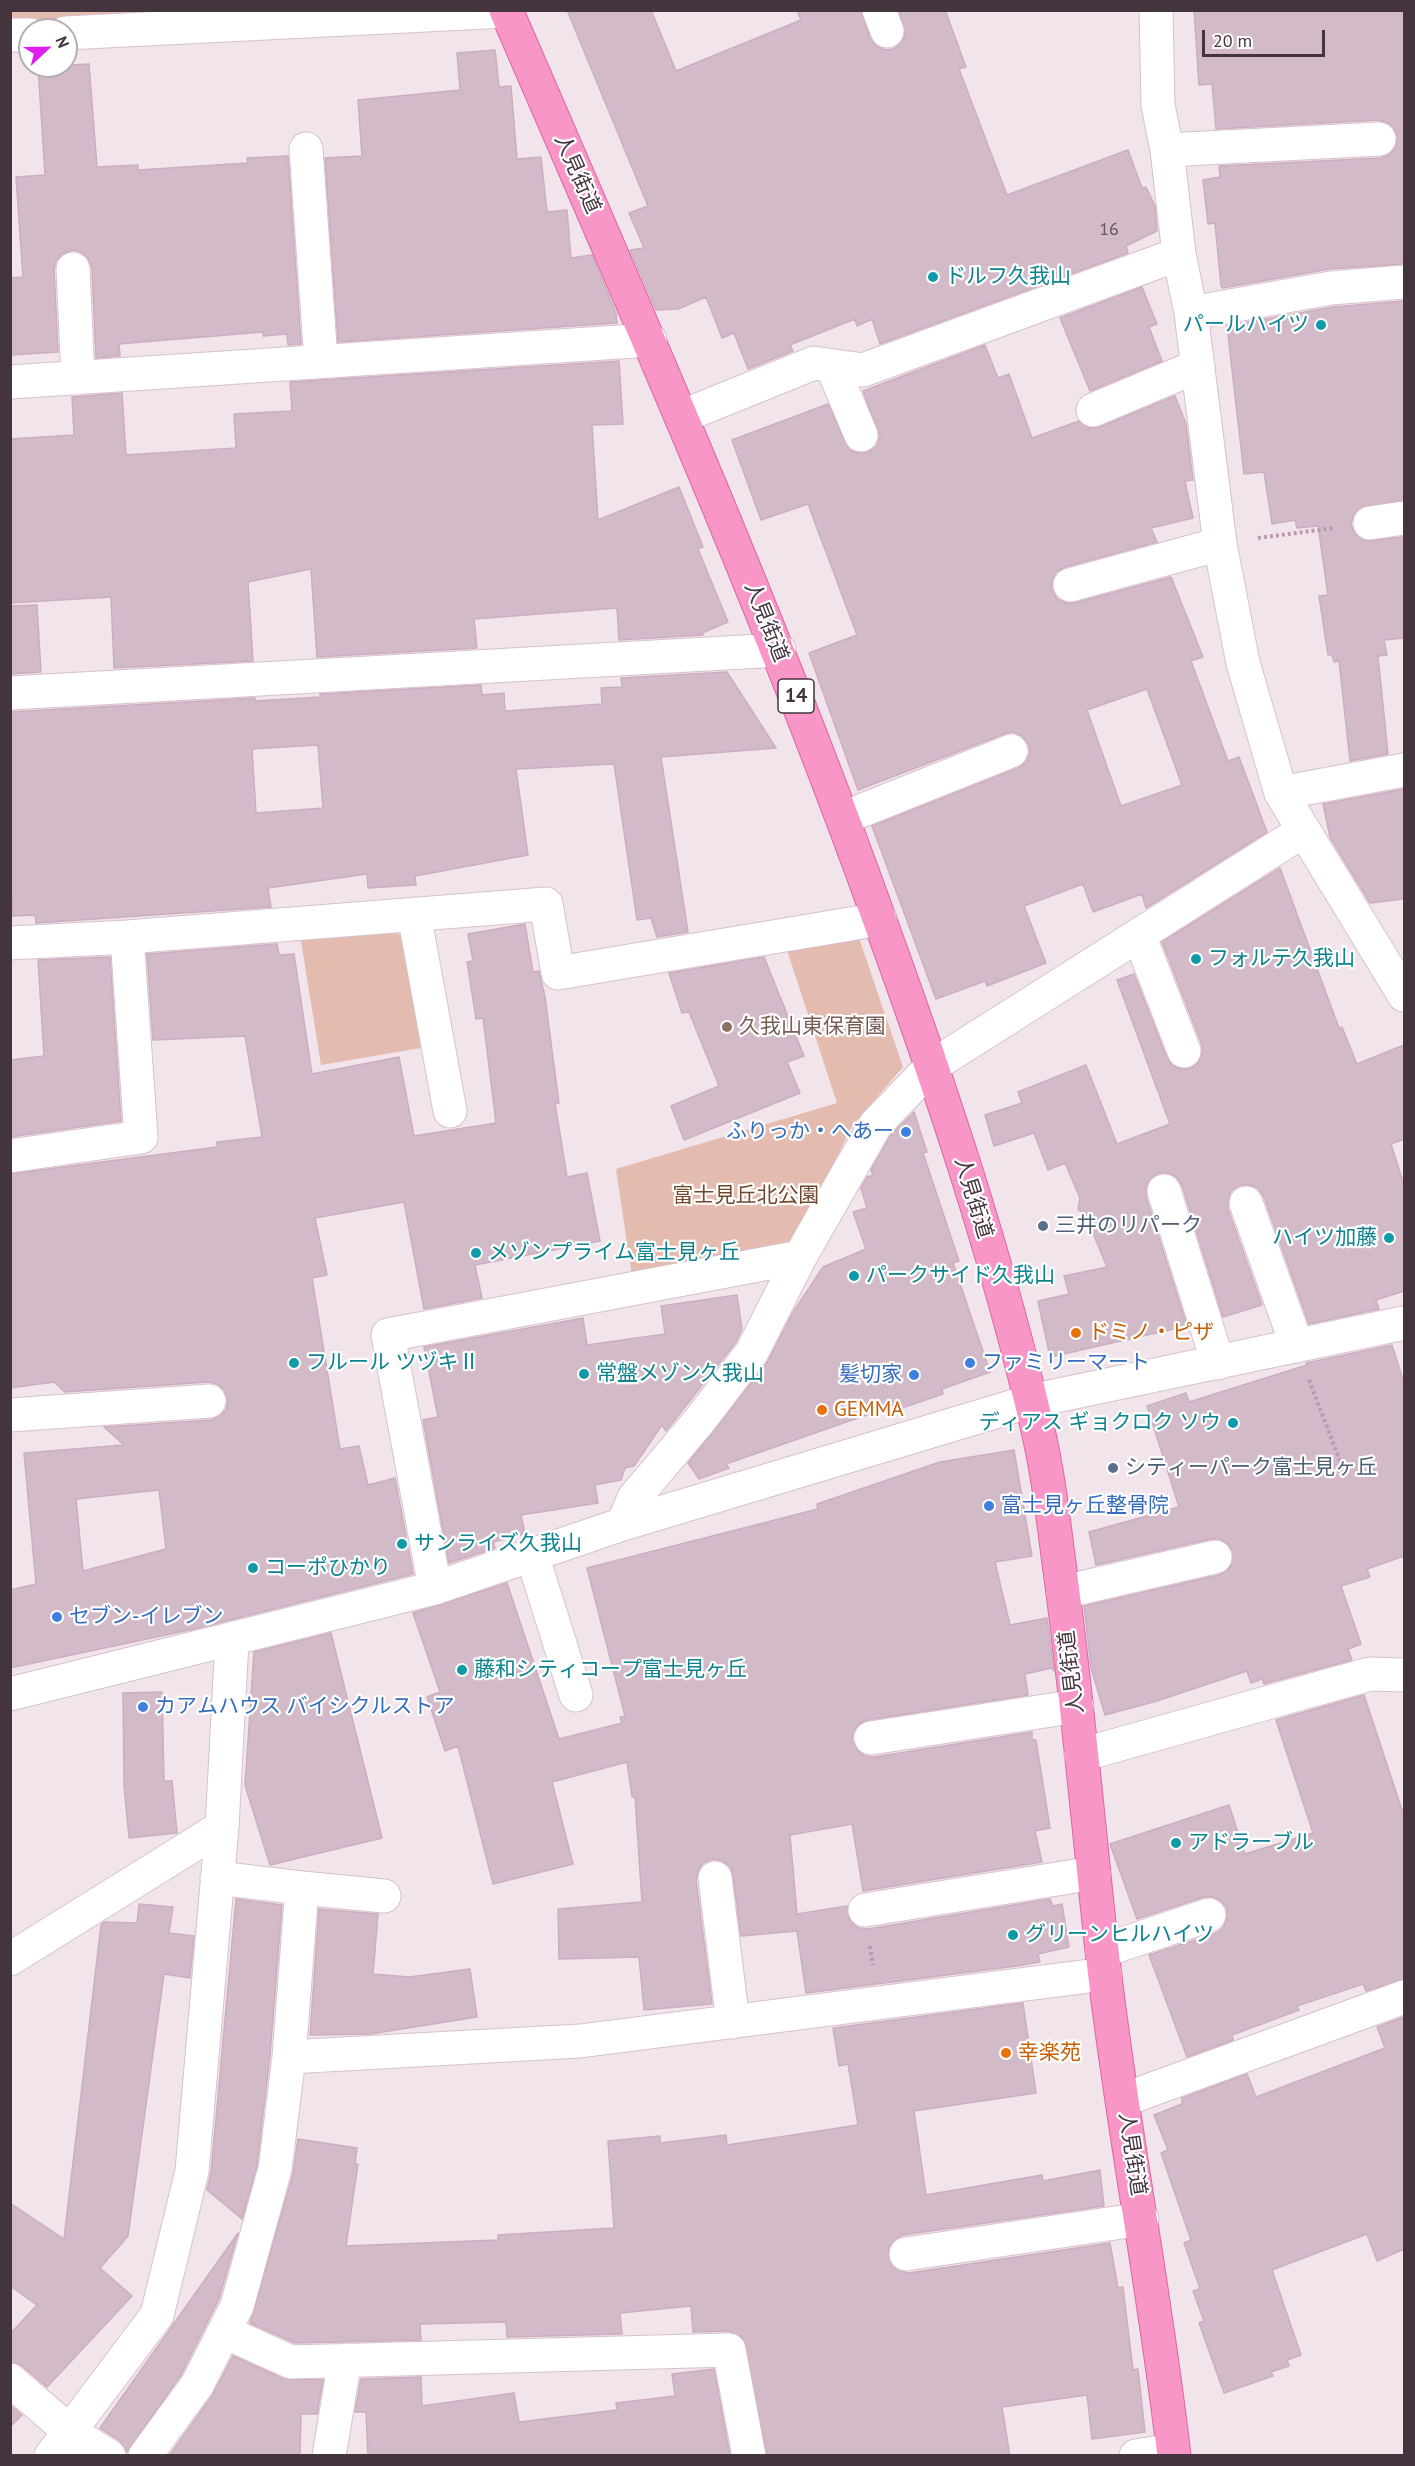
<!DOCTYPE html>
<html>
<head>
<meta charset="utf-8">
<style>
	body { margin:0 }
	#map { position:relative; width:1415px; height:2466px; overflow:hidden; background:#f1e4eb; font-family:"PT Sans",sans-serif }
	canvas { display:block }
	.frame { position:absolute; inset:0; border:12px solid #43343d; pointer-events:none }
	.north { position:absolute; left:18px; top:18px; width:60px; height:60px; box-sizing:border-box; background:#fff; border:2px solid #b4aeb1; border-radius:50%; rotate:68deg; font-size:16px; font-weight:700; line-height:24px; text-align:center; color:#43343d }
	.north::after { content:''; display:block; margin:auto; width:21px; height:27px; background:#e01eee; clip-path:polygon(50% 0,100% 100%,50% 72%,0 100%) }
	.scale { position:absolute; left:1202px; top:30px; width:123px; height:27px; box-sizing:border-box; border:3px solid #43343d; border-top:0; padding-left:8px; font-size:18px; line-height:21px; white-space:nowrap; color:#43343d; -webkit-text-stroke:4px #fff; paint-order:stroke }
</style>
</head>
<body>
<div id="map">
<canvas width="1415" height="2466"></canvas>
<div class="frame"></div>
<div class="north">N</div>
<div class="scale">20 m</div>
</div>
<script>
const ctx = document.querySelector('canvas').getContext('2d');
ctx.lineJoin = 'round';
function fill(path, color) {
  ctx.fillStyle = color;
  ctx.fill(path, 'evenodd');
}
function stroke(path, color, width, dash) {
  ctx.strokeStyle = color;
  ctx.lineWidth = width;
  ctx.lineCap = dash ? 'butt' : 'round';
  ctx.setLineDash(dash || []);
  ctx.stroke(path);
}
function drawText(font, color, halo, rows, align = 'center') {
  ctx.font = font + ' "PT Sans","Noto Sans JP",sans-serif';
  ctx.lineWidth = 4.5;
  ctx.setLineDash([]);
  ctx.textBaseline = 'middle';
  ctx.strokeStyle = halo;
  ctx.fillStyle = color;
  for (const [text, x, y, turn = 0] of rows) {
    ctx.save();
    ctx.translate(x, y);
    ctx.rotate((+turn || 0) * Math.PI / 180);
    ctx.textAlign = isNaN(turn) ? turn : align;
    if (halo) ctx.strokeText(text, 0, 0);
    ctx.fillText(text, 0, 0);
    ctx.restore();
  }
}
fill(new Path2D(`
	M254,10V15L11,25L10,11Z
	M389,926L411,944L427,1047L321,1065L300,935Z
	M859,938L903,1067L852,1126L790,1252L633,1283L616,1169L837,1103L787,950Z`), '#e4bbaf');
const building = new Path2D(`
	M567,10H651L676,71L801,20L797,10H861L870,38L876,46L885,50L893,49L901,43L905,35L899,10H945L966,67L959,69L1007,195L1128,150L1142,188L1146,187L1155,206L1157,231L1126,246L1128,253L880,344L872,319L857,326L855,319L790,345L793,351L748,369L734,333L722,338L706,297L678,309L656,310L630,250L644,248L629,213L648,206Z
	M1194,10H1404V264L1329,269L1223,288L1221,286L1215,223L1208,224L1203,180L1220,177L1219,166L1380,158L1389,155L1395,148L1398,137L1394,128L1388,123L1378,120L1216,129L1212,84L1199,85Z
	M495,50L499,87L511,86L517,159L541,157L547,212L567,210L571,258L592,255L616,313L617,323L338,342L325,158L362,156L358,100L460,90L457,53Z
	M89,64L97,167L138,165V170L248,163L247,158L288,156L301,344L288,345L287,334L263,336V332L119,344L120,356L96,358L92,268L88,258L81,252L73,250L62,254L56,261L54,269L58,352L10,355V278L23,277L16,177L45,175L38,67Z
	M1142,287L1157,324L1149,327L1162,361L1090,391L1060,318Z
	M1404,301V500L1359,508L1353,516L1351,525L1356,535L1364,541L1404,537V638L1384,640L1387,655L1378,656L1388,754L1350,761L1339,661L1334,662L1332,655H1328L1319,596L1328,595L1318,526L1297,528L1295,520L1272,524L1264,472L1244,474L1227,326L1333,307Z
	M985,345L998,378L1009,374L1032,438L1079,421L1090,428L1100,427L1175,396L1186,424L1193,480L1185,481L1193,518L1151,528L1157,542L1065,567L1056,572L1052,580V589L1057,599L1066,603H1074L1171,577L1203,657L1191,661L1228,761L1239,757L1267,832L1146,908L1142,894L1093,912L1083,884L1024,906L1046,963L987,986L985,981L936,999L872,826L1018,768L1026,762L1030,753L1029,745L1022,736L1013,732L1004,734L858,790L809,653L857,635L808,504L761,520L732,440L828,404L849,450L858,453L868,452L876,447L880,437L863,391ZM1147,689L1182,785L1121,806L1087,710Z
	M619,361L623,424L592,425L598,520L679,487L703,547L698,549L728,622L702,633L703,635L619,640L617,608L474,619L477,648L317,657L311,569L248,582L253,661L114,668L111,597L10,603V439L74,435L72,397L122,393L126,455L236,448L234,414L292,411L290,382Z
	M37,605L41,672L10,674V606Z
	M727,672L776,748L661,757L688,932L657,937L651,918L637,920L614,764L516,769L528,855L415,876L416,885L368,888L367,874L268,888L271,907L36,923L35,915L13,916L10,874V712L255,698V701L320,697V694L481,685L482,695L504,693L505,711L602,704L601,688L622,687L621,678ZM318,745L323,808L256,813L252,749Z
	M1404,789V899L1370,903L1330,837L1323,804Z
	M1280,868L1339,1028L1342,1027L1357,1064L1404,1045V1139L1391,1144L1404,1185V1291L1376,1300L1379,1309L1309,1324L1264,1197L1258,1188L1249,1185H1240L1231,1191L1228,1200V1209L1262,1305L1223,1317L1182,1185L1176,1177L1169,1173H1159L1150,1179L1146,1188V1197L1187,1326L1050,1357L1038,1301L1069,1294L1064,1276L1107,1267L1087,1219L1078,1209L1080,1198L1065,1163L1048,1170L1034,1133L994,1146L985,1115L1022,1103L1018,1092L1086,1065L1117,1144L1170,1124L1117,980L1134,974L1167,1058L1172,1065L1181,1069L1191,1068L1198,1063L1202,1054V1045L1162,942Z
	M525,924L533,972L539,971L545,997L559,1103H555L567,1177L587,1173L600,1241L475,1265L482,1298L424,1309L404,1202L315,1218L327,1275L312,1278L340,1449L359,1446L368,1485L395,1478L413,1574L194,1629L10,1668V1590L36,1584L24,1453L124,1445L104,1427L211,1420L220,1416L226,1410L228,1400L224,1390L217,1384L208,1382L65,1392L54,1382L10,1388V1174L217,1147V1142L262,1137L245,1036L153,1040L147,954L277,944L279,955L294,954L312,1074L399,1057L414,1136L496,1123L483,1018L476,1019L467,962L473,961L468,934ZM159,1490L166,1549L83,1571L76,1499Z
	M110,957L121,1121L10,1137V1060L44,1056L38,960Z
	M764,957L804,1056L787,1062L800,1093L684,1140L671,1106L719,1086L689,1012L682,1013L669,973Z
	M914,1112L927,1152L923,1153L959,1261L953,1263L990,1372L942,1389L943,1394L899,1409L898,1404L726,1464L729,1468L699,1479L688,1463L767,1363L792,1314L823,1267L866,1249L853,1212L867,1208L861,1188L867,1177L873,1175L871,1170L891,1135Z
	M737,1295L742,1329L736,1342L666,1431L662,1425L634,1466L625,1468L621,1480L595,1485L598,1503L521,1515L525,1534L493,1542L495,1548L449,1563L423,1420L438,1417L424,1347L583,1318L587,1345L665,1334L661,1306Z
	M1392,1345L1404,1383V1556L1367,1569L1370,1577L1341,1586L1361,1644L1348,1649L1352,1660L1264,1684L1262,1679L1251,1683L1247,1671L1157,1701L1105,1715L1091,1668L1084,1606L1219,1575L1228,1570L1233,1562V1552L1228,1544L1220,1539H1211L1096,1565L1089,1532L1179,1507L1147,1406L1186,1393L1189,1402L1307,1365L1306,1363Z
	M1014,1450L1032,1556L995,1562L1010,1625L1047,1618L1054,1671L1052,1668L1025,1674L1028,1695L868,1720L859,1724L853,1732L852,1740L857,1750L865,1756L874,1757L1032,1732V1740H1036L1050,1828L1035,1831L1042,1862L863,1891L852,1824L790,1835L797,1914L847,1906V1914L851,1922L859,1928L868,1929L1050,1899L1053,1906L1062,1904L1069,1947L1038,1954L1040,1962L1017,1966L806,1993L797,1931L741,1936L733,1875L730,1866L722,1861L713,1859L703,1863L698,1871L696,1880L712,2004L644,2010L639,1957L559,1959L558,1909L642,1902L635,1797H632L627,1762L552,1782L573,1864L493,1884L458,1746L445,1751L427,1697L440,1692L413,1613L507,1583L559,1739L622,1723L620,1717L625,1716L587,1568L818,1509L817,1504L940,1462Z
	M331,1633L382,1838L270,1865L245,1785L254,1652Z
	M162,1692L164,1781H172L177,1833L129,1838L124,1785L123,1693Z
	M1364,1695L1404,1816V1979L1366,1991L1363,1984L1297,2006L1299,2010L1232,2035L1233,2040L1187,2057L1149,1955L1216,1933L1223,1928L1227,1919V1908L1221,1901L1213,1897H1204L1137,1919L1110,1844L1229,1805L1245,1854L1313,1833L1276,1720Z
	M236,1899L282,1905L270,2055L257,2165L242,2219L207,2190L211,2173Z
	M139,1904L173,1907L169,1933L194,1936L190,1978L164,1974L128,2236L100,2268L132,2296L47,2387L22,2366L10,2362V2334L37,2305L10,2286V2203L64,2239L101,1925L104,1922L137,1923Z
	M319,1909L378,1914L373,1974L409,1977L470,1969L477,2017L370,2034L310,2035Z
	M1023,2003L1036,2093L914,2111L926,2195L1042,2175L1043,2181L1100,2170L1104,2206L903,2235L895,2239L889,2247L888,2257L892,2266L899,2271L909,2273L1110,2243L1118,2288L1123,2287L1133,2370L1138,2369L1145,2432L1092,2439L1087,2395L1002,2407L1010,2456H767L744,2339L729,2331L693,2332L691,2306L620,2313L622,2334L507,2337L506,2322L420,2324L421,2340L295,2343L250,2323L293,2174L298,2139L357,2148L355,2164H358L346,2246L498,2240V2235L614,2228L608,2141L660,2136V2143L726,2135L727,2145L858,2125L848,2064L839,2066L833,2028Z
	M1404,2017V2249L1377,2261L1367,2234L1272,2270L1301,2355L1287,2360L1289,2366L1271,2372L1273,2376L1224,2393L1199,2323L1204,2321L1193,2291L1200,2289L1184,2243L1191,2240L1161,2153L1168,2150L1154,2115L1182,2104V2098L1247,2074L1256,2097L1385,2048L1377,2027Z
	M238,2233L219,2299L181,2375L127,2452L119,2440L100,2428Z
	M233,2356L284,2379L323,2380L317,2414H301L300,2456H169L212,2396Z
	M714,2369L730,2456H368L366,2412H355L361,2379L421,2377L422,2406L514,2393L519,2422L617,2410L616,2403L675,2396L672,2374Z
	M10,2405L22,2415L10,2427Z`);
fill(building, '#d2bac9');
stroke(building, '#ccaec0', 1.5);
const minor = new Path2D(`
	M879,10L887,31
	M1156,10L1158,105L1167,150L1179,254L1191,313L1220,544L1243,663L1281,793L1404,995
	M66,33L506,11
	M10,35H30
	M306,149L321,361
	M1167,150L1379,139
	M73,269L78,378
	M1191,313L1331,288L1404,282
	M832,366L861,435
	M10,382L650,340
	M1093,410L1198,366
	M683,416L814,363L863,370L1179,254
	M1370,523L1404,518
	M1070,585L1220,544
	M10,693L779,650
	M1281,793L1404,770
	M843,818L1011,751
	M414,914L450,1111
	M1139,935L1184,1051
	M10,943L127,937L546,904L558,973L880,919
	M10,1156L141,1137L127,937
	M1164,1191L1218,1363
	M1246,1203L1297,1346
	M10,1415L209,1401
	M623,1524L634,1498L700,1420L752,1352L800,1257L876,1124L932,1066L1303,831
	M532,1555L576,1695
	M435,1588L388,1335L800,1257
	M1063,1592L1215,1557
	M10,1694L435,1588L623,1524L1031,1401L1404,1323
	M871,1738L1077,1706
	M1081,1755L1370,1674L1404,1675
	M715,1878L733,2022
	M302,1888L384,1896
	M865,1910L1094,1873
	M1102,1951L1209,1915
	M10,1959L222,1827
	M289,2057L580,2041L1105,1974
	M1123,2100L1404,1997
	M906,2254L1142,2219
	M225,2332L291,2362L729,2350L749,2456
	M10,2380L69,2431L109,2456
	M51,2456L157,2315L192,2171L222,1827L232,1641
	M145,2456L197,2385L237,2306L275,2169L289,2057L302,1888L217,1878
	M329,2456L345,2360
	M1136,2456L1173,2450`);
const major = new Path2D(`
	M506,10C637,313 770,614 881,924C941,1088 997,1256 1037,1426C1049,1476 1054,1527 1061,1578C1078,1705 1089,1833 1103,1960C1122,2126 1155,2290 1174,2456`);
stroke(minor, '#d7c1cd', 35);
stroke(major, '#dc67a3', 35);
stroke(new Path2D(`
	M1258,538L1334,528
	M1309,1380L1342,1466L1348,1472
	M870,1946L873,1965`), '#bd99ae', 4, [3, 3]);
stroke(minor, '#fff', 33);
stroke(major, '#f896c7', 33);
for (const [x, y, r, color] of [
	[933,277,6,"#0f9aa8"],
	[1321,325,6,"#0f9aa8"],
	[1196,959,6,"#0f9aa8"],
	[727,1027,6,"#8d6e63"],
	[906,1132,6,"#3f7fe0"],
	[1043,1226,6,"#5c6f8a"],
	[1389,1238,6,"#0f9aa8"],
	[476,1253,6,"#0f9aa8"],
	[854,1276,6,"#0f9aa8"],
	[1076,1333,6,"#e8710a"],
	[294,1363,6,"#0f9aa8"],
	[970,1363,6,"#3f7fe0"],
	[584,1374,6,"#0f9aa8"],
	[914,1375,6,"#3f7fe0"],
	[822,1410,6,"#e8710a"],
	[1233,1423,6,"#0f9aa8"],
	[1113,1468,6,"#5c6f8a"],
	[989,1506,6,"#3f7fe0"],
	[402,1544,6,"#0f9aa8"],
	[253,1568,6,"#0f9aa8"],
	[57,1617,6,"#3f7fe0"],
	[462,1670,6,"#0f9aa8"],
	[143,1707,6,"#3f7fe0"],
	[1176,1843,6,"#0f9aa8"],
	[1013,1935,6,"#0f9aa8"],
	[1006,2053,6,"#e8710a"]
]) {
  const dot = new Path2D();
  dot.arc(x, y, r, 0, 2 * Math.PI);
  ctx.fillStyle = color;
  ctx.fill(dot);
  stroke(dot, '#fff', 2);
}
drawText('18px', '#675660', null, [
	["16",1109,230]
]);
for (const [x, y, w] of [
	[796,696,36]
]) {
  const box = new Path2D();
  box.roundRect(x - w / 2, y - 17, w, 34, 4.5);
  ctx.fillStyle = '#fff';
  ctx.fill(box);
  stroke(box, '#43343d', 1.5);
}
drawText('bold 20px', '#43343d', null, [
	["14",796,696]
]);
drawText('21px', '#43343d', '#fff', [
	["人見街道",577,174,66],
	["人見街道",766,622,68],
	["人見街道",973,1198,73],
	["人見街道",1072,1672,-97],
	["人見街道",1132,2154,81]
]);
drawText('21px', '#0d838f', '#fff', [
	["ドルフ久我山",945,277],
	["パールハイツ",1309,325,"right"],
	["フォルテ久我山",1208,959],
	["ハイツ加藤",1377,1238,"right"],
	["メゾンプライム富士見ヶ丘",488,1253],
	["パークサイド久我山",866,1276],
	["フルール ツヅキⅡ",306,1363],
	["常盤メゾン久我山",596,1374],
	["ディアス ギョクロク ソウ",1221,1423,"right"],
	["サンライズ久我山",414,1544],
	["コーポひかり",265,1568],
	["藤和シティコープ富士見ヶ丘",474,1670],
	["アドラーブル",1188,1843],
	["グリーンヒルハイツ",1025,1935]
], 'left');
drawText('21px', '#785e54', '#fff', [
	["久我山東保育園",739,1027]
], 'left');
drawText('21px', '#366cbe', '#fff', [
	["ふりっか・へあー",894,1132,"right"],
	["ファミリーマート",982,1363],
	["髪切家",902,1375,"right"],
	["富士見ヶ丘整骨院",1001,1506],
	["セブン-イレブン",69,1617],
	["カアムハウス バイシクルストア",155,1707]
], 'left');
drawText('21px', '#71482c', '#fff', [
	["富士見丘北公園",746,1196]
]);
drawText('21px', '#4e5e75', '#fff', [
	["三井のリパーク",1055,1226],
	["シティーパーク富士見ヶ丘",1125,1468]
], 'left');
drawText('21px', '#c56008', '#fff', [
	["ドミノ・ピザ",1088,1333],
	["GEMMA",834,1410],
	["幸楽苑",1018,2053]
], 'left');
</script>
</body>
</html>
